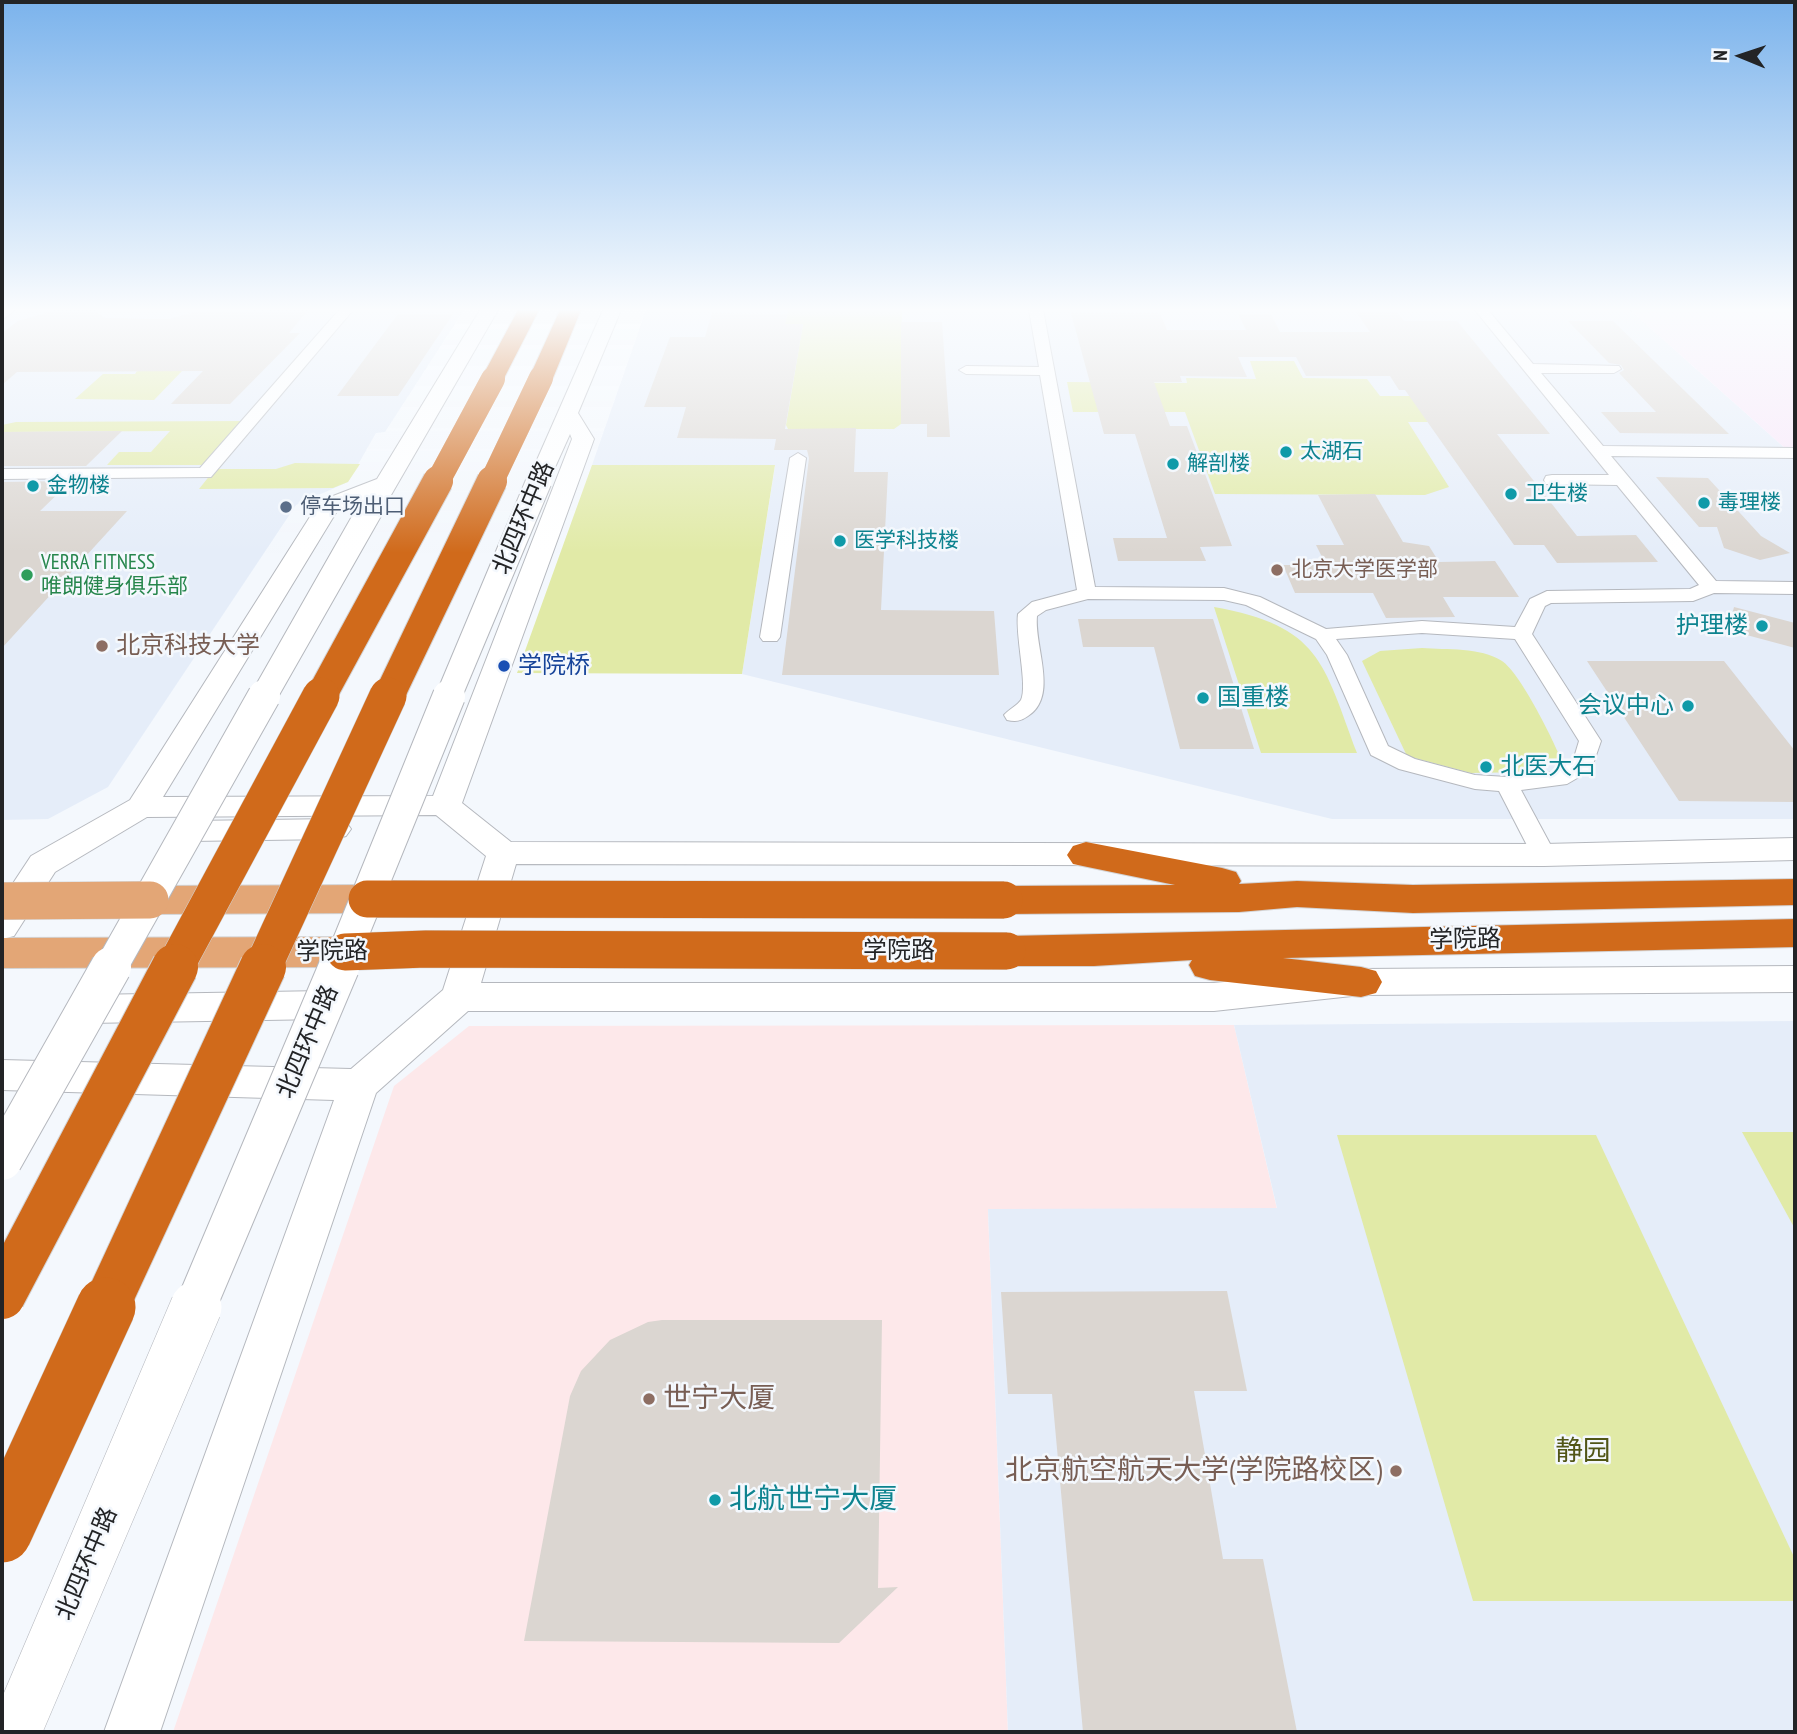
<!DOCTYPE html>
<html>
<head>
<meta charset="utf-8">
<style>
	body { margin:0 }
	#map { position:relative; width:1797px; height:1734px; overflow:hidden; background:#f4f8fd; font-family:"PT Sans Narrow",sans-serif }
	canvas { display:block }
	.frame { position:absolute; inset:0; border:4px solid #232426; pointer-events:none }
	.north { position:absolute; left:1706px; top:21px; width:70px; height:70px; -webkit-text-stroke:5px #f4f8fd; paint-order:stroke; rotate:272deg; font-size:19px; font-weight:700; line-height:28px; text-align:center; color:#232426 }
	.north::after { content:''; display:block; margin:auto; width:24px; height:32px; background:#232426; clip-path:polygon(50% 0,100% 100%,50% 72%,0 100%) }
</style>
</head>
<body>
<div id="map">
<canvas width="1797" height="1734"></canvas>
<div class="frame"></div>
<div class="north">N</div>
</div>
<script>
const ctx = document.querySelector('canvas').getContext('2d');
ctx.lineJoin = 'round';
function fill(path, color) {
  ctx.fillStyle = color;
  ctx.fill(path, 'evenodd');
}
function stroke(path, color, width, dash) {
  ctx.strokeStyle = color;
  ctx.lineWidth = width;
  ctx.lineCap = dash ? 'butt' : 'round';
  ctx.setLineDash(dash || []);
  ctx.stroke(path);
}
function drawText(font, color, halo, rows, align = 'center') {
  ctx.font = font + ' "PT Sans Narrow","Noto Sans SC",sans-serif';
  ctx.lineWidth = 5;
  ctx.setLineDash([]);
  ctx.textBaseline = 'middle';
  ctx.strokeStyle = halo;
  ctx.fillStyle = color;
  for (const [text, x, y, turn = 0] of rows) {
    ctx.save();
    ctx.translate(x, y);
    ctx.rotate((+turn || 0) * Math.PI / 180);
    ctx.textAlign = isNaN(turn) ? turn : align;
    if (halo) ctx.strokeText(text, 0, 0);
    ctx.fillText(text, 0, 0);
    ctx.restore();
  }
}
fill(new Path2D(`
	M1234,1025L1277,1209L988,1210L1008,1732H173L394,1086L469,1026Z`), '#fde8ea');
fill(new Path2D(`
	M2,310H464L385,432L376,433L348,482L296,505L108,787L48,819L2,820Z
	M646,310H1630L1786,449H1795V819H1332L742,674L775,466L592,465Z
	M1795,1021V1732H1008L988,1209L1277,1208L1234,1025Z`), '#e5edf9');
fill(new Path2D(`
	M1630,310H1795V449H1786Z`), '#f9e7f9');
fill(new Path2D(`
	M788,310H902L901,424L894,429H788L786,425L803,324H785Z
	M1250,361H1294L1303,378L1367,379L1380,396H1502L1449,422H1408L1449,487L1425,495L1215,494L1185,412H1073L1067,382L1187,383L1186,378L1256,379Z
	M137,371H182L154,400L75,399L103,374H135Z
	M242,421L207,465H107L119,452H151L170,431L2,432V425L16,422Z
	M295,463L360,464L348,482L333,488L199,489L215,469H276Z
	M592,465H775L742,674L517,673Z
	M1214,607C1320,626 1323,662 1357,753H1261Z
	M1422,648C1447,650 1480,647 1502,661C1520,673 1552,737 1561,759L1526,772L1471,773L1407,756L1362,661L1380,651Z
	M1742,1132H1795V1229Z
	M1337,1135H1596L1795,1559V1601H1473Z`), '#e1eaa7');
fill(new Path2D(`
	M55,310H94L105,318L169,319L199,311L308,310L289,333H300L230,404H171L203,371L17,372L2,385V333L18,321Z
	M1356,312H1397L1404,321H1457L1550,434H1497L1577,536L1636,535L1658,562L1557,563L1544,545H1514L1405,390H1399L1390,376H1306L1296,357H1238L1247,377L1180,376L1182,382H1154L1170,426H1187L1232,546L1200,547L1206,561H1118L1113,538H1167L1135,434H1104L1071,313H1160L1167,330H1246L1238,314H1271L1280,332H1370Z
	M712,313L787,314L785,324H803L785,429L856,428L854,472H888L881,610L994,611L999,675H782L809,458L807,450H774L776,439L677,438L686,407H644L670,337H705Z
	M398,314H453L398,396H337Z
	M1568,321H1613L1729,434L1620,433L1601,412H1656L1619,373L1624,370L1621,365L1609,363Z
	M901,322H942L950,437H927V424H901Z
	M122,431L86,466H2V432Z
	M1656,477L1708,478L1761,536L1790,553L1760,560L1724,548L1717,527H1699Z
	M71,481L40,511H127L2,648V482Z
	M1375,494L1403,542L1429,546L1439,562L1495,561L1519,597H1443L1455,617L1386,618L1373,593H1295L1283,565H1326L1316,545H1344L1318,495Z
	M1734,607L1795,623V648L1728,630Z
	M1078,619H1213L1254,749H1180L1154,647H1083Z
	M1587,661H1724L1795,751V802L1679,801Z
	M1227,1291L1247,1391H1194L1223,1559H1263L1297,1732H1083L1052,1394H1008L1001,1292Z
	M662,1320H882L878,1588L898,1587L839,1643L524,1641L570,1396L581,1371L610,1340L648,1322Z`), '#dbd6d1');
const street = new Path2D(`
	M2,310H15L2,320Z
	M339,310H353L211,477L2,479V469L200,468Z
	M1029,310H1043L1095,587L1224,588L1260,597L1326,629L1422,621L1515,627L1530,599L1547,591L1690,589L1699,585L1617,485L1546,484L1544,480L1546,476L1552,475H1609L1475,310H1488L1533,364L1619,366L1621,369L1614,373H1541L1603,446L1795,448V458L1611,456L1716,581L1795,582V594L1714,593L1693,601L1551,603L1545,606L1532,634L1601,741L1591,770L1567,784L1521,790L1556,855L1553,861L1544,863L1535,861L1532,855L1499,791L1475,789L1399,769L1371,755L1327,655L1316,639L1246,605L1224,600L1088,599L1046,610L1037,616C1034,647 1059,696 1028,716C1021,721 1016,722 1007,720L1004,715C1009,709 1017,706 1021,700C1028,686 1015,635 1018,614L1032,602L1077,590L1040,375L966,374L959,370L966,366L1039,367ZM1422,633L1515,639L1579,741L1573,761L1554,772L1507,777L1475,775L1415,759L1388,746L1347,655L1336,639Z
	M798,453L806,458L780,637L777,641H763L760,637L790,458Z`);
const secondary = new Path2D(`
	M480,310H498L387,502L383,507H367L364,500L337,511L163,797L433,796L572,439L570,434L552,474H536L533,469L603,310H621L578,413L594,439L462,803L511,842L1544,844L1795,838V860L1544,866L516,864L481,983H1214L1361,969L1795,966V992L1361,995L1214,1011H468L376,1093L160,1732H104L334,1100L2,1090V1060L351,1069L443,990L486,856L436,815L147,817L55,872L14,936L2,939V900L31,856L130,800L320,501L377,479Z
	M335,819L346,822L351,829L346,836L335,839L190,841L179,838L174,831L179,824L190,821Z
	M324,991L337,995L342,1005L337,1015L324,1019L88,1023L75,1019L69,1009L75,999L88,995Z`);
const primary = new Path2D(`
	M367,885L381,889L387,899L381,909L367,913L150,914L136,910L130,900L136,890L150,886Z
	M345,937L360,942L366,952L360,962L345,967L2,968V938Z`);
const highway = new Path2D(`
	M518,310H539L501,384H485L481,379Z
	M560,310H581L553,378L549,383H533L529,378Z
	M1086,842L1222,868L1236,872L1241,881L1239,884L1297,881L1413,885L1795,879V905L1413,913L1297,907L1239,912L1004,914L990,910L984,900L990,890L1004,886L1175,885L1073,864L1067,855L1073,846Z
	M1795,919V947L1283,958L1361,967L1376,971L1382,982L1376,993L1361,997L1210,980L1195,976L1189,965L1192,960L1094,966H1007L992,961L986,951L992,941L1007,936Z`);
stroke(street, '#b5b8be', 2);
stroke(secondary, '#b5b8be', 2);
stroke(primary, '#d3d3d4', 2);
stroke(highway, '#d3d3d4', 2);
fill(street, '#fff');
fill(secondary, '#fff');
fill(primary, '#e3a676');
fill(highway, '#d06a1b');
const secondaryBridgeFar4 = new Path2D(`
	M538,483L544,469`);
const secondaryBridgeFar3 = new Path2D(`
	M263,698L370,510
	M448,698L539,481`);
const secondaryBridgeFar2 = new Path2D(`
	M110,969L264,696
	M338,969L449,696`);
const secondaryBridgeFar1 = new Path2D(`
	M2,1160L111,967
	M195,1308L339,967`);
const secondaryBridge = new Path2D(`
	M15,1732L196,1307`);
const primaryBridge = new Path2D(`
	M2,901L150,900`);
const highwayBridgeFar4 = new Path2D(`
	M437,483L493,379
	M491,483L541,378`);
const highwayBridgeFar3 = new Path2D(`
	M320,698L438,481
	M388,698L492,481`);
const highwayBridgeFar2 = new Path2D(`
	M367,899L1004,900
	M345,952L426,949L1007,951
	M174,969L321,696
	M262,969L388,696`);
const highwayBridgeFar1 = new Path2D(`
	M2,1296L175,967
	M105,1308L263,967`);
const highwayBridge = new Path2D(`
	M2,1533L106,1307`);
stroke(secondaryBridgeFar4, '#b5b8be', 21, []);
stroke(secondaryBridgeFar3, '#b5b8be', 27, []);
stroke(secondaryBridgeFar2, '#b5b8be', 34, []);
stroke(secondaryBridgeFar1, '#b5b8be', 42, []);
stroke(secondaryBridge, '#b5b8be', 52, []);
stroke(primaryBridge, '#d3d3d4', 38, []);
stroke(highwayBridgeFar4, '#d3d3d4', 24, []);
stroke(highwayBridgeFar3, '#d3d3d4', 32, []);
stroke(highwayBridgeFar2, '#d3d3d4', 38, []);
stroke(highwayBridgeFar1, '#d3d3d4', 48, []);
stroke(highwayBridge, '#d3d3d4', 60, []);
stroke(secondaryBridgeFar4, '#fff', 20);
stroke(secondaryBridgeFar3, '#fff', 25);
stroke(secondaryBridgeFar2, '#fff', 32);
stroke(secondaryBridgeFar1, '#fff', 40);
stroke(secondaryBridge, '#fff', 51);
stroke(primaryBridge, '#e3a676', 37);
stroke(highwayBridgeFar4, '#d06a1b', 24);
stroke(highwayBridgeFar3, '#d06a1b', 30);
stroke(highwayBridgeFar2, '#d06a1b', 37);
stroke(highwayBridgeFar1, '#d06a1b', 46);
stroke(highwayBridge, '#d06a1b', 59);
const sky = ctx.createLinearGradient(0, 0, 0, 553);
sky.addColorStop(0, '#7bb3ec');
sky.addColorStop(0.56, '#fafcfe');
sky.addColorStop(1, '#fafcfe00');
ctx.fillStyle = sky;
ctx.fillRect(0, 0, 1797, 553);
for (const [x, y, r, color] of [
	[1286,452,7,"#0f9aa8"],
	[1173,464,7,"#0f9aa8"],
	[33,486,7,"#0f9aa8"],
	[1511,494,7,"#0f9aa8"],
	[1704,503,7,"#0f9aa8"],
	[286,507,7,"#5c6f8a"],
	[840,541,7,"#0f9aa8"],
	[1277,570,7,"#8d6e63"],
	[27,575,7,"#2e9e5b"],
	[1762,626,7,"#0f9aa8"],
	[102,646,7,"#8d6e63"],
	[504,666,7,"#1a4fb4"],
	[1203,698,7,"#0f9aa8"],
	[1688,706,7,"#0f9aa8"],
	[1486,767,7,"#0f9aa8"],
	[649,1399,7,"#8d6e63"],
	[1396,1471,7,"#8d6e63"],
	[715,1500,7,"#0f9aa8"]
]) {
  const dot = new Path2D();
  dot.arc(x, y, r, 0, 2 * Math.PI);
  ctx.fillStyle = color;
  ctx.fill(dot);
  stroke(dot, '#f4f8fd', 2.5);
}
drawText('21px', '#0d838f', '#f4f8fd', [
	["太湖石",1300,452],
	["解剖楼",1187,464],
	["金物楼",47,486],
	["卫生楼",1525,494],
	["毒理楼",1718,503],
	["医学科技楼",854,541]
], 'left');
drawText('21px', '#4e5e75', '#f4f8fd', [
	["停车场出口",300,507]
], 'left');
drawText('21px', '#27864d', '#f4f8fd', [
	["VERRA FITNESS",41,563],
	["唯朗健身俱乐部",41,587]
], 'left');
drawText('21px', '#785e54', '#f4f8fd', [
	["北京大学医学部",1291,570]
], 'left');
drawText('24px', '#232426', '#f4f8fd', [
	["北四环中路",524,518,-67],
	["学院路",1465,940,-1],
	["学院路",899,951],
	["学院路",332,952,-1],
	["北四环中路",308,1042,-67],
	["北四环中路",87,1564,-67]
]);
drawText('24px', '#0d838f', '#f4f8fd', [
	["护理楼",1748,626],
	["国重楼",1217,698,"left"],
	["会议中心",1674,706],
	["北医大石",1500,767,"left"]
], 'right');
drawText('24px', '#785e54', '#f4f8fd', [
	["北京科技大学",116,646]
], 'left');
drawText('24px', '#164399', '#f4f8fd', [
	["学院桥",518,666]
], 'left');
drawText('28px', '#785e54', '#f4f8fd', [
	["世宁大厦",663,1399],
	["北京航空航天大学(学院路校区)",1382,1471,"right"]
], 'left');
drawText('28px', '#515617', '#f4f8fd', [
	["静园",1583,1452]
]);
drawText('28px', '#0d838f', '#f4f8fd', [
	["北航世宁大厦",729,1500]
], 'left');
</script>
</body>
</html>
